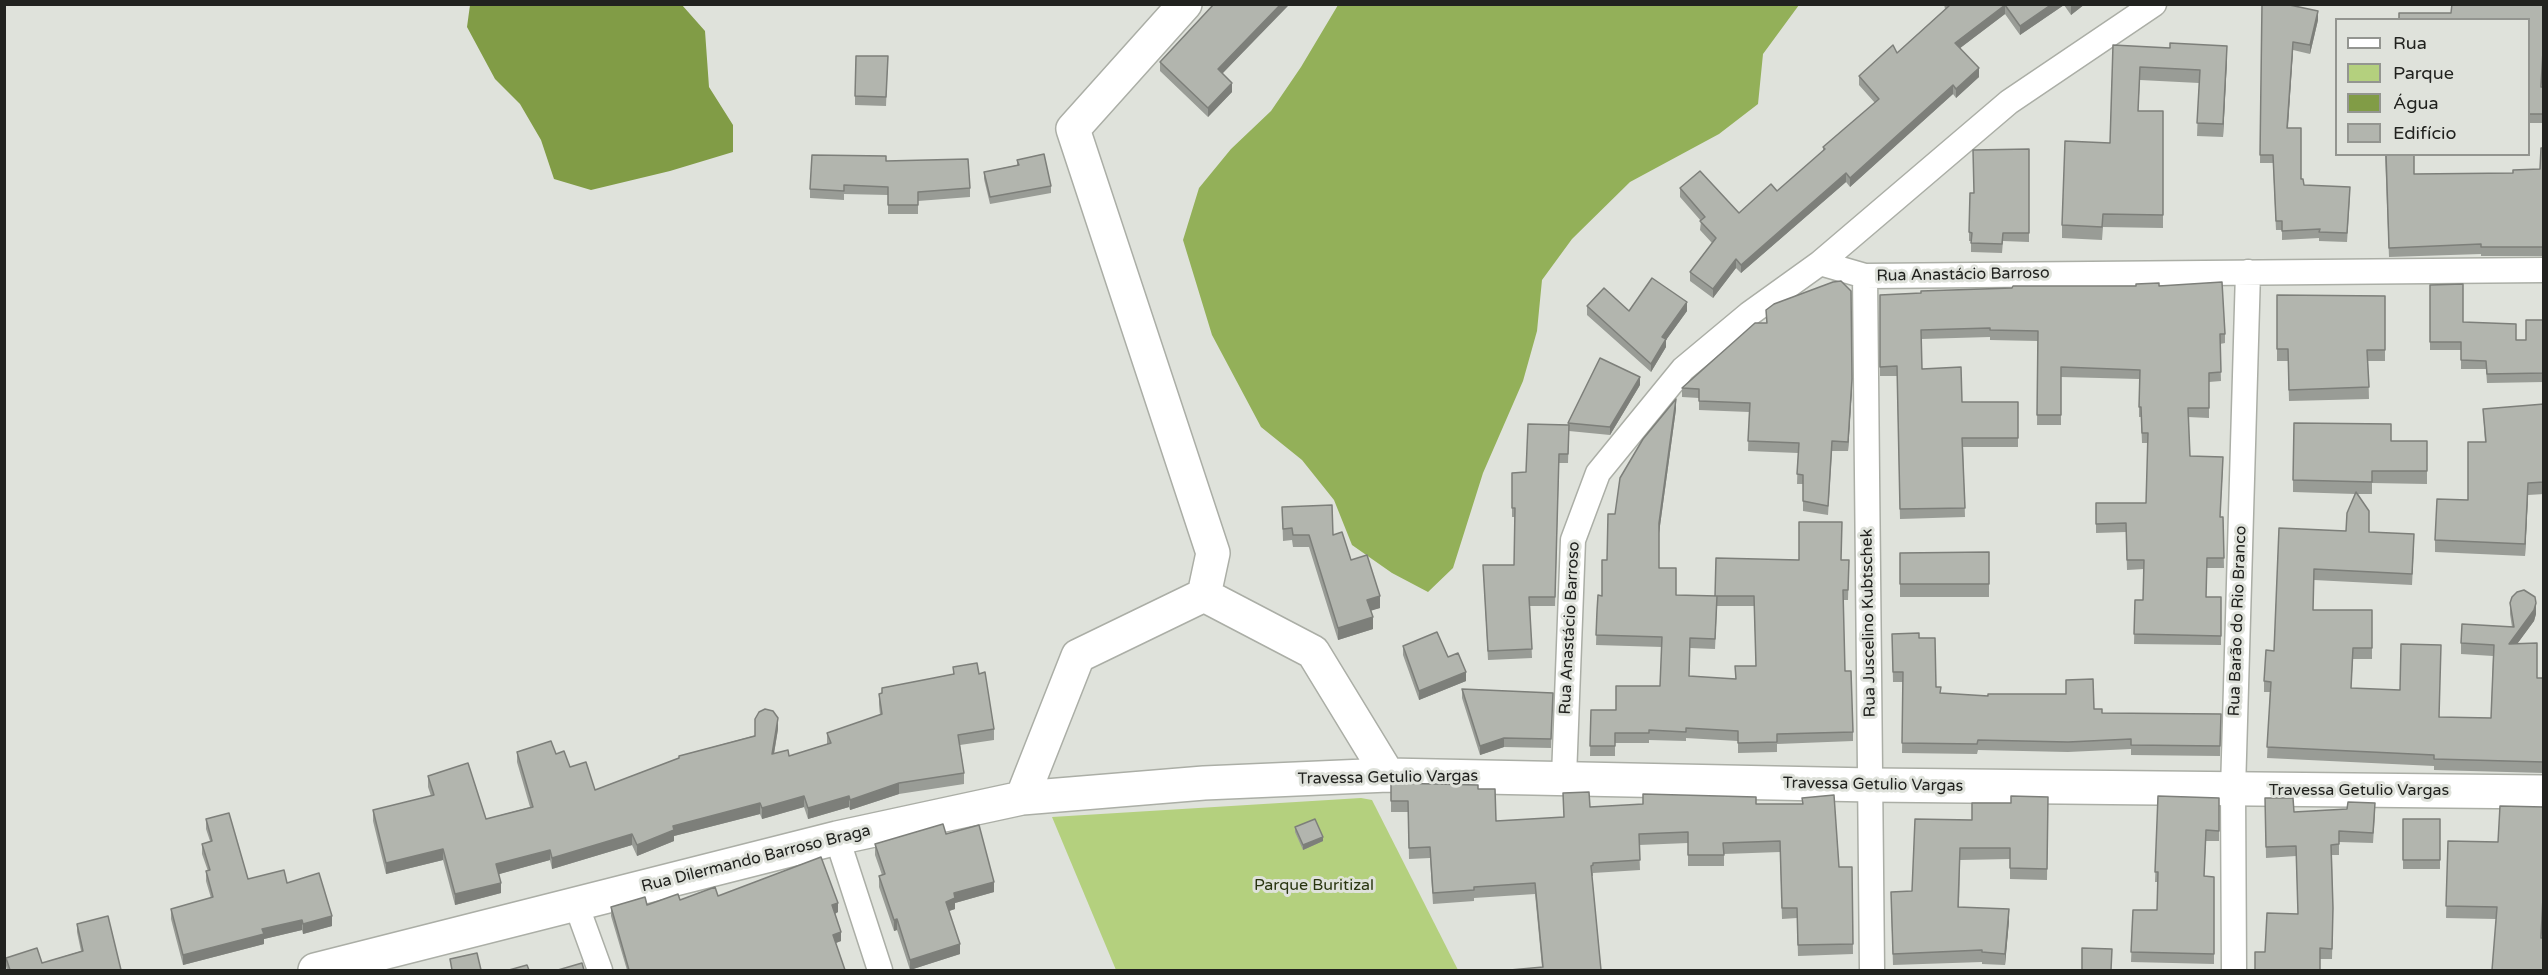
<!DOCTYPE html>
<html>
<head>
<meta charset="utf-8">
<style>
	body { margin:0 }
	#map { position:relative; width:2548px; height:975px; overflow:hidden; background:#dfe2db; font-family:"Varela Round",sans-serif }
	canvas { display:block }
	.frame { position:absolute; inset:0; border:6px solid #21221f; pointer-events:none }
	.legend { position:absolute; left:2335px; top:18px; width:195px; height:138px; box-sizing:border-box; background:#dfe2db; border:2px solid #939590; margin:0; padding:8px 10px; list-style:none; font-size:18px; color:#21221f }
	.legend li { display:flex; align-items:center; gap:12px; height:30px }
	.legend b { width:30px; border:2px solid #939590 }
</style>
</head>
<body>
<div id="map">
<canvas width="2548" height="975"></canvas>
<div class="frame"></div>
<ul class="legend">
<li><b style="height:8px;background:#fff"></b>Rua</li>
<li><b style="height:16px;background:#b4d07e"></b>Parque</li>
<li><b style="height:16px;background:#819c46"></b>Água</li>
<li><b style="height:16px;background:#b2b5ae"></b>Edifício</li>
</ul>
</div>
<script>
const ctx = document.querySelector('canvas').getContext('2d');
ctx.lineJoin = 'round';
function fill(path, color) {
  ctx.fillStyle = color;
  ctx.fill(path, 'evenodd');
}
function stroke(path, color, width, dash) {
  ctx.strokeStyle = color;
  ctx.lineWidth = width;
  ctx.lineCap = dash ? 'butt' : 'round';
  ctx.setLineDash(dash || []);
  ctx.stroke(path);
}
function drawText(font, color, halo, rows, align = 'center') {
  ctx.font = font + ' "Varela Round",sans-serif';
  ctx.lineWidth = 6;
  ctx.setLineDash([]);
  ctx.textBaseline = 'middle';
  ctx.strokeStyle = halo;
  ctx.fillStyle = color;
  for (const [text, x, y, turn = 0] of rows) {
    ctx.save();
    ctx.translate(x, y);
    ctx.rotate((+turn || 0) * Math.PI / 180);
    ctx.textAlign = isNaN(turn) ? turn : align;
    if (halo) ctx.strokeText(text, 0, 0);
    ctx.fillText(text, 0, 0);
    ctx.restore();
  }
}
fill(new Path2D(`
	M1361,798L1372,800L1458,970H1116L1052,817Z`), '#b4d07e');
fill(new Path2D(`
	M1338,5H1799L1763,54L1758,104L1719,134L1630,182L1572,239L1542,280L1537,331L1523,381L1483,473L1453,568L1428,592L1392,573L1352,545L1334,500L1302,460L1261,427L1212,335L1183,240L1199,188L1231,149L1271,111L1301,67Z`), '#93b059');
fill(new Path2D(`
	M470,5H682L705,31L709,87L733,125V152L670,171L591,190L554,179L541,140L520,104L495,79L467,27Z`), '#819c46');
const street = new Path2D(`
	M1820,263L2009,102L2154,4
	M1865,276L1872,970
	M1564,777L1573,540L1598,473L1683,369L1749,314L1820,263L1865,276L2544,270
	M837,838L880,970
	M576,904L600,970
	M2234,970L2233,790L2248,272`);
const secondary = new Path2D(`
	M1185,4L1073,129L1213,553L1204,595
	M1022,798L1078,656L1204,595L1313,652L1388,775
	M315,970L837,838L1022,798L1204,783L1388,775L1871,785L2544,792`);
stroke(street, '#abaea6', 27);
stroke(secondary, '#abaea6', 36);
stroke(street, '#fff', 24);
stroke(secondary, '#fff', 33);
fill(new Path2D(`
	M1288,4L1222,74L1232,92L1208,117L1160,71V62Z
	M1944,4H2085L2071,15L2064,5L2020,35L2005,14L1960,48L1979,77L1956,98L1953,94L1850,187L1846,182L1741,273L1736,268L1713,298L1690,281V272L1712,243L1700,230L1701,221L1680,197V188L1739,213L1777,191L1823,151V147L1875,103L1859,85V76L1897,53L1945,9Z
	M2262,4L2318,20L2310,54L2293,50L2288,128L2301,179L2304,185L2350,196L2347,242L2319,241V238L2282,240V230H2276L2273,163H2260Z
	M2544,4V41L2541,87H2544V123H2529V20L2451,13Z
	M2113,45L2170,48L2227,59L2223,137L2197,136L2199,83L2140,80L2138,111H2163V228L2103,227L2102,240L2062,238V225L2110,143Z
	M888,56L886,106L855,105V96Z
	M2544,148V256H2481V254L2389,257L2385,154L2414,174L2513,173L2540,169Z
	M2029,149V242L2003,241L2002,253L1971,252V241H1969V232L1974,193Z
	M1017,160L1051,186V193L990,204L984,179V172L1017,165Z
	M886,161L970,188V197L918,201V214H888V195L844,194V200L810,198V189Z
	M2430,285L2463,322L2516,340H2526L2544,320V382L2487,383L2486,369H2461V350H2430Z
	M2159,286L2225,334V343L2220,344L2221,381L2209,382V418L2188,417L2190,456L2223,467L2220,517H2223L2224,568H2207L2206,597H2221V645L2134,644L2135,600H2143L2144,569L2127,570L2126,532L2096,533V503H2146L2148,443H2142L2141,417H2139V379L2061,377V425H2037L2038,341L1990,340V337L1921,339L1922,369L1962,402H2018V447H1963L1965,517L1900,519L1897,376H1880V295Z
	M2277,295L2385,296V361H2368L2369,399L2289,401L2288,361H2277Z
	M1587,306L1629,311H1687L1666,340V347L1651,372L1587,315Z
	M1766,310L1852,388L1848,451H1832L1828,515L1803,511V484H1797L1798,453L1748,451L1749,412L1699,410V398L1682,397V388L1766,323Z
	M1640,385L1610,435L1569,431L1568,463H1559L1555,606H1530L1532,658L1488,660L1483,565H1514L1515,517H1512V473L1526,472L1568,425V423Z
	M2544,404V494L2528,495L2525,556L2435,552V540L2468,500L2485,442L2483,409Z
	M1676,409L1659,533V568L1676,595L1715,596L1841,560H1849L1848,600H1843L1845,671L1853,732V741L1777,744V752L1738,753V741L1686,738V741L1649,740V743H1615V756H1590L1591,710H1616L1660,686L1662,647L1596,645L1597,611L1602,596L1615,514ZM1717,606H1754L1756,666L1735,679L1689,676L1690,648L1715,649Z
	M2391,441H2427V484L2372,483V494H2357L2369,532L2414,545L2412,585L2314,580L2313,610H2372V659H2353L2351,688L2439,717L2491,718L2493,656L2461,654V643L2512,627L2510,614V603L2536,614L2534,621L2517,644L2537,678H2544V773L2434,770V766L2267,758L2270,692H2264V681L2274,651L2279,528L2346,531L2355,494L2293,492V480Z
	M1282,507L1333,535L1351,560L1380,608L1371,610L1373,629L1338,640L1309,547H1293L1292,540L1283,541Z
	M1989,552V597H1900V553Z
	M1892,634L1919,638L1936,687L1940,693L2094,709L2102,713L2221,714L2220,756L2131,755V749L2068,752L1978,750L1977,754L1902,753L1903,682H1893Z
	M1403,646L1448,657L1466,681L1419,700L1403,655Z
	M953,667L979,674L994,729V740L960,745L964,773V784L899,794L850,810L849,807L808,819L804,807L762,819L760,814L674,836V841L637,856L632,845L552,869L550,860L499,874L501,893L455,905L443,860L386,874L373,821V810L431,796L428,787V776L486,819L530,807L517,762V752L556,754L595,790L679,758V756L778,729L774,754L789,756L827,744V733L880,715L879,705V694L882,693V688L953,675Z
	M1462,689L1553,693L1551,748L1504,747L1480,755L1462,698Z
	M1391,783L1478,789L1496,821L1564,817L1563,793L1590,807L1802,804V798L1839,867H1852L1853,954L1798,956L1797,918L1782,919L1780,852L1724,854V866H1688V843L1639,845L1640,870L1593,873V876H1592L1601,970L1542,967L1535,894L1474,898V901L1433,904L1430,858L1409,859L1408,812H1391Z
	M2158,796L2219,798V841H2206L2204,876L2214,877V964L2131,962L2133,910H2157L2158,882H2155Z
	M2048,797L2047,880L2010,879V859L1960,860L1959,907L2009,921L2005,965L1982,964V962L1893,965L1891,903L1912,891L1972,820L2011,803Z
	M2265,798L2294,812L2375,814L2373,843L2339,842V855H2332L2333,918L2332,959H2320L2265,952L2298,914L2296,856L2266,858Z
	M206,819L248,879L287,883L332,926L303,934L302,930L264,939V944L183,965L171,919V909L211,898L206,881V871H208L202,854V844L210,841L206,829Z
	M2403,819H2440V869H2403Z
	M1295,827L1323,841L1303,850L1295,832Z
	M946,834L994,892L955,903V909L949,911L960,954L910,970L897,930L894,931L879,887V876L882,875L875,855V844Z
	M2448,841L2542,938L2544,970L2496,919L2446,918Z
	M718,896L838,912L835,914L841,941L836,943L845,970H627L611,916V907L647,905Z
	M77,924L121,970H7L6,966V958L42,963L81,951L77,932Z`), '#999c96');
fill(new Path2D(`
	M1281,4H1288V6L1218,78V69Z
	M2052,4L2064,5L2020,35V26Z
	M2073,4H2085L2071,15V6Z
	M2005,5V14L1955,52V43Z
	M2318,11V20L2310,54V45Z
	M2293,42V50L2287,137V128Z
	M2227,46V59L2223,137V124Z
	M1979,68V77L1956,98V89Z
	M1232,83V92L1208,117V108Z
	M1953,85V94L1850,187V178Z
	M1846,173V182L1741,273V265Z
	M1736,259V268L1713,298V289Z
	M1687,302V311L1666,340V347L1651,372V364L1662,337Z
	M1640,377V385L1610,435V427Z
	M1852,379V388L1848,451V442Z
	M1676,399V409L1659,533V523Z
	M2528,483V495L2525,556V544Z
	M1380,596V608L1367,612V600Z
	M2536,603V614L2534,621L2509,655V644Z
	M1373,617V629L1338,640V628Z
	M1466,672V681L1419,700V691Z
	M778,718V729L772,765V754Z
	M1504,738V747L1480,755V746Z
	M899,783V794L850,810V800Z
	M804,796V807L762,819V808Z
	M849,796V807L808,819V808Z
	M760,803V814L674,836V841L637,856V845L673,826Z
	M632,834V845L552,869V858Z
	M1323,837V841L1303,850V845Z
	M443,849V860L386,874V863Z
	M550,850V860L496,875V864Z
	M994,882V892L955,903V909L946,912V902L954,893Z
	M501,883V893L455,905V894Z
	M838,903V912L832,915V905Z
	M2009,909V921L2005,965V954Z
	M332,916V926L303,934V924Z
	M897,919V930L894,931V920Z
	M302,920V930L264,939V944L183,965V955L262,929Z
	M841,932V941L833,944V935Z
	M960,944V954L910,970V960Z`), '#7d7f7a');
const building = new Path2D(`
	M1214,4H1281L1218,69L1232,83L1208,108L1160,62Z
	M1948,4H2052L2020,26L2005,5L1955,43L1979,68L1956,89L1953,85L1850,178L1846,173L1741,265L1736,259L1713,289L1690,272L1716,238L1700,221L1705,217L1680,188L1700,171L1739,213L1771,184L1777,191L1825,149L1823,147L1879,99L1859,76L1893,45L1897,53L1949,6Z
	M2262,4H2285L2318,11L2310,45L2293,42L2287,128H2301V179H2303L2304,185L2350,187L2347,233L2319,232L2320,229L2282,231V221H2276L2273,155H2260Z
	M2452,4H2544V32L2541,87H2544V114H2529V20H2399V13H2451Z
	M2170,43L2227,46L2223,124L2197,123L2200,70L2140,67L2138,111H2163V215L2103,214L2102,227L2062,225L2065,141L2110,143L2113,45L2170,48Z
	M856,56H888L886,97L855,96Z
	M2541,148H2544V247H2481V244L2389,248L2386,154H2414V174L2513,173V170L2540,169Z
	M2029,149V233H2003L2002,244L1971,243L1972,233L1969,232L1970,193H1974L1973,150Z
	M1044,154L1051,186L990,197L984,172L1019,165L1017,160Z
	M812,155L886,156V161L968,159L970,188L918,192V205H888V187L844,185V191L810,189Z
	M1652,278L1687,302L1662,337L1666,339L1651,364L1587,306L1604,288L1629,311Z
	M1841,281L1851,291L1852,379L1848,442L1832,441L1828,506L1803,501V475L1797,474L1799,443L1748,441L1750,403L1699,401V389L1682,388L1755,323H1767L1766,310L1774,304L1833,282Z
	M2222,282L2225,334H2220L2221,372L2209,373V408H2188L2190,456L2223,457L2220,517H2223L2224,558H2207L2206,597H2221V636L2134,634L2135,600H2143L2144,560H2127L2126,523L2096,524V503H2146L2148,433H2142L2141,407H2139L2140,370L2061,367V415H2037L2038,331L1990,330V328L1921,330L1922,369L1961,367L1962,402H2018V438H1962L1965,508L1900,509L1897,366L1880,367V295L1921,293V291L2012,288L2013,286H2136V284L2159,283V286Z
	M2463,284V322L2516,324V340H2526V320H2544V373L2487,374L2486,361L2461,360V342H2430V285Z
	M2277,295L2385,296V350H2367L2369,387L2289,390L2288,349H2277Z
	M1600,358L1640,377L1610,427L1568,423Z
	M1676,399L1659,523V568H1676V595L1717,596L1715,639L1690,638L1689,676L1736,679L1735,666H1756L1754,596H1715L1716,558L1799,560V522H1842L1841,560H1849L1848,590H1843L1845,671H1851L1853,732L1777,734V742L1738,743V731L1686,728V732L1649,730V733H1615V746H1590L1591,710H1616V686H1660L1662,637L1596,635L1597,611L1598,595L1602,596V560H1607L1608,514H1615L1620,478L1643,439Z
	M2544,404V482L2528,483L2525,544L2435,540L2437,499L2468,500V442H2486L2483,409Z
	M2294,423L2391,424V441H2427V471H2372V482L2293,480Z
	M1528,424L1569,425L1568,454H1559L1555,597H1529L1532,649L1488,651L1483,565H1514L1515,508H1512V473L1526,472Z
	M2356,492L2369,511V532L2414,534L2412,574L2314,569L2313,610H2372V648H2353L2351,688L2400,690L2401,644L2441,645L2439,717L2491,718L2494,645L2461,643L2462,624L2514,627L2510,603L2512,597L2517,592L2524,590L2535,597L2536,603L2534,610L2509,644L2537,643V678H2544V762L2434,759V755L2267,747L2271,682L2264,681L2266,650L2274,651L2279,528L2346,531L2347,513Z
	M1332,505L1333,535L1342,532L1351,560L1367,555L1380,596L1367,600L1373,617L1338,628L1309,535H1293L1292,528L1283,529L1282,507Z
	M1989,552V584H1900V553Z
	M1437,632L1448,657L1458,653L1466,672L1419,691L1403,646Z
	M1919,633V638H1935L1936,687H1941L1940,693L1988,696V694H2066V680L2093,679L2094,709H2102V713L2221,714L2220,746L2131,745V739L2068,742L1978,740L1977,744L1902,743L1903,672H1893L1892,634Z
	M977,663L979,674L985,672L994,729L958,735L964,773L899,783L850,800L849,796L808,808L804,796L762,808L760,803L673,826L674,830L637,845L632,834L552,858L550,850L496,864L501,883L455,894L443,849L386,863L373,810L434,795L428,776L468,763L486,819L533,807L517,752L551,741L556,754L564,751L570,767L586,762L595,790L679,758V756L755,736V719L759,712L765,709L773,711L778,718L772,754L788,750L789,756L831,743L827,733L882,714L879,694L882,693V688L954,674L953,667Z
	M1462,689L1553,693L1551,739L1504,738L1480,746Z
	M1391,783L1478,785V789H1495L1496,821L1564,817L1563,793L1589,792L1590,807L1643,804V794L1756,797V804H1803L1802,798L1834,795L1839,867H1852L1853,944L1798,945L1797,908H1782L1780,841L1723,843L1724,855H1688V832L1639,834L1640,860L1593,863V865L1591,866L1601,970H1510L1543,967L1535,883L1474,887V890L1433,893L1430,847L1409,848L1408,801H1391Z
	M2011,796L2048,797L2047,869L2010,868V848H1960L1958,907L2009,909L2005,954L1982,952V950L1893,954L1891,892L1912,891L1915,819L1972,820V803H2011Z
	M2158,796L2219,798V831L2206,830L2204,876L2214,877V954L2131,952L2133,910H2157L2158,872H2155Z
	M2265,798H2293L2294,812L2347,809L2348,802L2375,803L2373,833L2339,831V844L2331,845L2333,908L2332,949L2320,948V970H2255V952H2265L2267,913L2298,914L2296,846L2266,847Z
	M2500,806L2544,807V876L2541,938H2544L2543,970H2492L2497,907L2446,906L2448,841L2498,842Z
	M229,813L248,879L284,870L287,883L319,873L332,916L303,924L302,920L262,929L264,934L183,955L171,909L213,897L206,871L210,870L202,844L212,841L206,819Z
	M1315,819L1323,837L1303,845L1295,827Z
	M2403,819H2440V860H2403Z
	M943,824L946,834L979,825L994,882L954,893L955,898L946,902L960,944L910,960L897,919L894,920L879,876L885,874L875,844Z
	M821,857L838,903L832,905L841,932L833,935L845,970H629L611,907L645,897L647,905L678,894L680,900L715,887L718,896Z
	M108,916L121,970H10L6,958L37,948L42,963L83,951L77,924Z
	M2082,948L2112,949L2111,970H2082Z
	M477,953L481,970H452L450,959Z
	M582,963L584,970H558Z
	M527,965L529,970H509Z`);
fill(building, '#b2b5ae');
stroke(building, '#7d7f7a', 1.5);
drawText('16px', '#21221f', '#dfe2db', [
	["Rua Anastácio Barroso",1963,275,-1],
	["Rua Barão do Rio Branco",2238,621,-88],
	["Rua Juscelino Kubtschek",1869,623,-91],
	["Rua Anastácio Barroso",1570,628,-87],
	["Travessa Getulio Vargas",1388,778,-1],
	["Travessa Getulio Vargas",1873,785,1],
	["Travessa Getulio Vargas",2359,791],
	["Rua Dilermando Barroso Braga",756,859,-14]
]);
drawText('16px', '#293510', '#dfe2db', [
	["Parque Buritizal",1314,886]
]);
</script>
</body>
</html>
